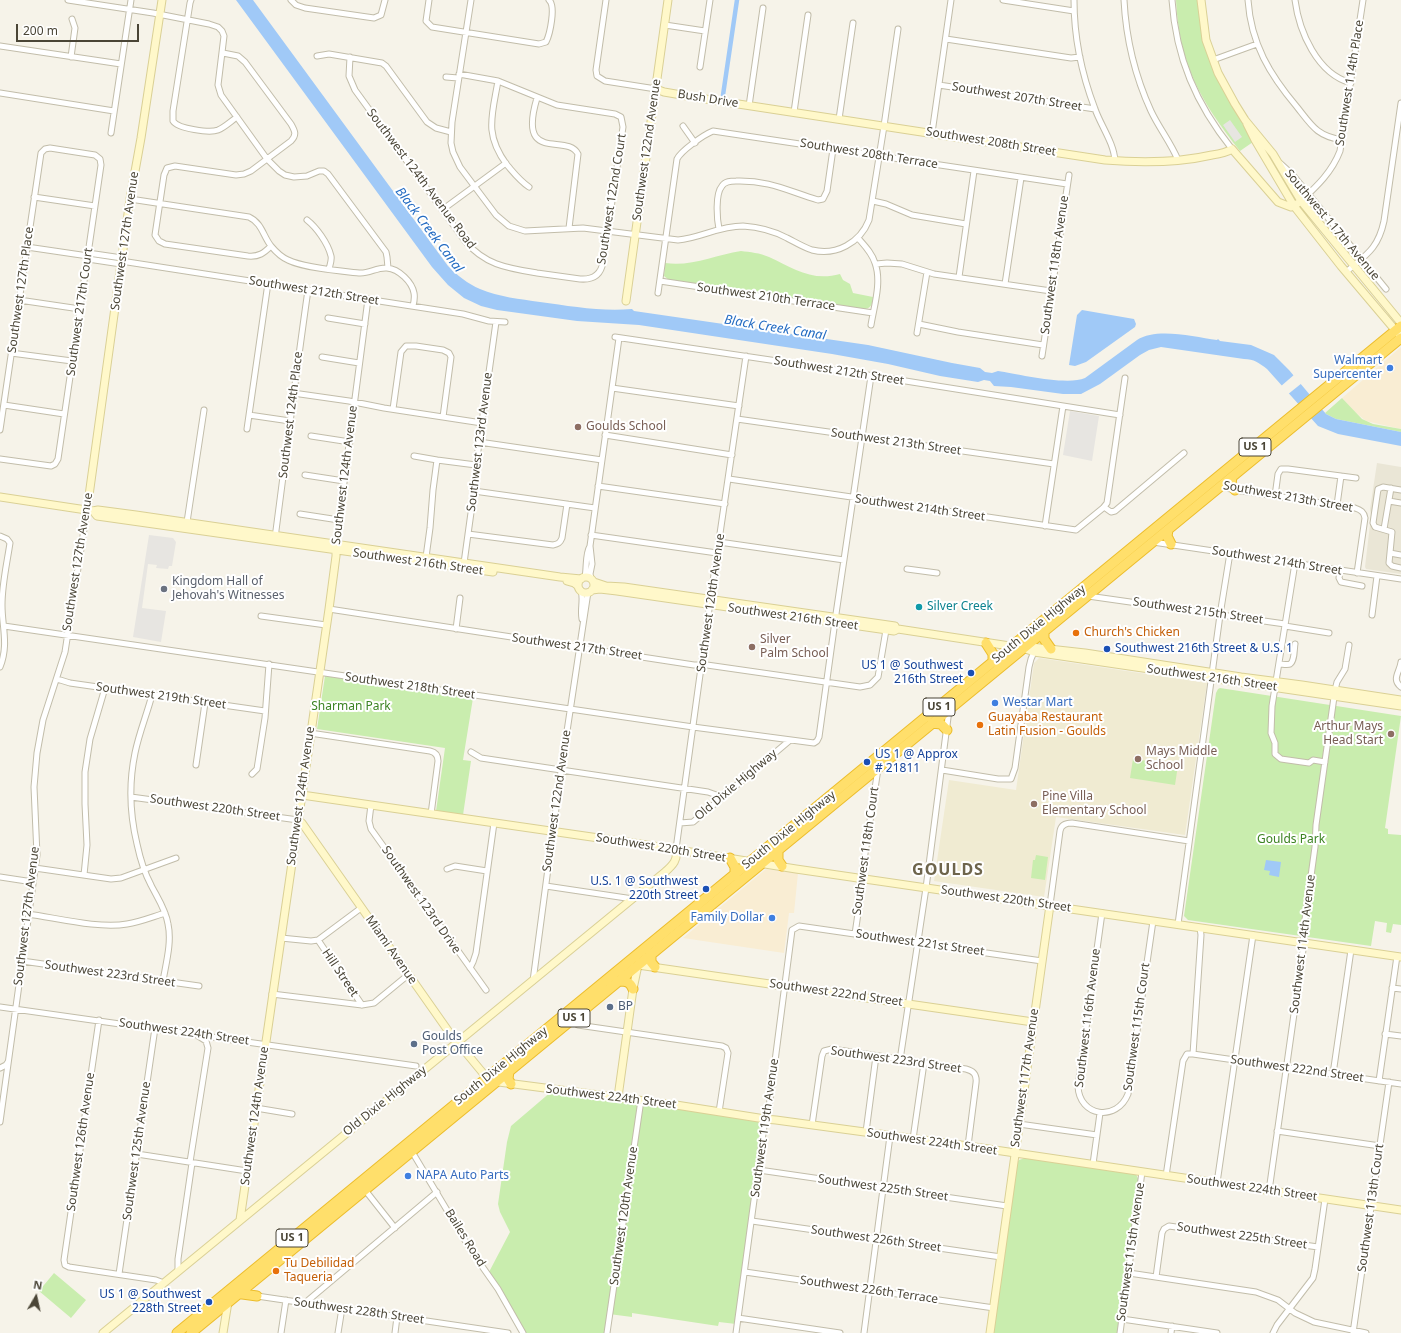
<!DOCTYPE html>
<html>
<head>
<meta charset="utf-8">
<style>
	body { margin:0 }
	#map { position:relative; width:1401px; height:1333px; overflow:hidden; background:#f6f3e9; font-family:"Noto Sans",sans-serif }
	canvas { display:block }
	.north { position:absolute; left:16px; top:1277px; width:40px; height:40px; -webkit-text-stroke:3px #fff; paint-order:stroke; rotate:9deg; font-size:11px; font-weight:700; line-height:16px; text-align:center; color:#4a4536 }
	.north::after { content:''; display:block; margin:auto; width:14px; height:18px; background:#4a4536; clip-path:polygon(50% 0,100% 100%,50% 72%,0 100%) }
	.scale { position:absolute; left:16px; top:24px; width:123px; height:18px; box-sizing:border-box; border:2px solid #4a4536; border-top:0; padding-left:5px; font-size:12px; line-height:14px; white-space:nowrap; color:#4a4536; -webkit-text-stroke:3px #fff; paint-order:stroke }
</style>
</head>
<body>
<div id="map">
<canvas width="1401" height="1333"></canvas>
<div class="north">N</div>
<div class="scale">200 m</div>
</div>
<script>
const ctx = document.querySelector('canvas').getContext('2d');
ctx.lineJoin = 'round';
function fill(path, color) {
  ctx.fillStyle = color;
  ctx.fill(path, 'evenodd');
}
function stroke(path, color, width, dash) {
  ctx.strokeStyle = color;
  ctx.lineWidth = width;
  ctx.lineCap = dash ? 'butt' : 'round';
  ctx.setLineDash(dash || []);
  ctx.stroke(path);
}
function drawText(font, color, halo, rows, align = 'center') {
  ctx.font = font + ' "Noto Sans",sans-serif';
  ctx.lineWidth = 4;
  ctx.setLineDash([]);
  ctx.textBaseline = 'middle';
  ctx.strokeStyle = halo;
  ctx.fillStyle = color;
  for (const [text, x, y, turn = 0] of rows) {
    ctx.save();
    ctx.translate(x, y);
    ctx.rotate((+turn || 0) * Math.PI / 180);
    ctx.textAlign = isNaN(turn) ? turn : align;
    if (halo) ctx.strokeText(text, 0, 0);
    ctx.fillText(text, 0, 0);
    ctx.restore();
  }
}
fill(new Path2D(`
	M1377,463L1401,467V574L1366,569L1365,567L1371,516L1370,509Z`), '#eae6d6');
fill(new Path2D(`
	M1401,347V429L1366,421L1355,412L1342,398Z
	M766,869L798,873L794,913H789L784,953L683,938Z`), '#f9edd3');
fill(new Path2D(`
	M1039,658L1207,683L1185,835L1056,817L1044,897L934,881L949,780L1016,790L1034,663Z`), '#f0ebd2');
fill(new Path2D(`
	M1176,0H1199L1200,16L1237,113L1253,142L1240,151C1201,102 1179,64 1176,0Z
	M741,251C750,252 760,253 769,257C793,268 812,282 840,274L843,280L850,284L853,293L873,297C872,303 872,308 865,309L687,283L669,280L664,276L665,263C691,267 715,255 741,251Z
	M1342,398L1362,419L1373,424L1401,429V432L1336,419L1326,414L1325,413Z
	M325,676L473,698L463,760L471,761L463,815L436,811L445,748L317,729Z
	M1220,688L1401,716L1385,828L1388,829V834L1401,835V925L1393,924L1391,933L1386,932L1387,923L1375,921L1371,946L1188,920L1184,916L1216,693L1218,689Z
	M1133,759L1178,765L1175,785L1130,778Z
	M1036,855L1048,857L1045,880L1031,878L1033,860H1035Z
	M552,1091L754,1119L762,1123L736,1324L719,1322L718,1326L632,1313V1317L609,1314L606,1333H526L489,1272L510,1232L500,1212L498,1204L507,1142L511,1126Z
	M1025,1158L1136,1174L1139,1181L1118,1333H992L1017,1163L1019,1160Z
	M54,1273L86,1300L71,1318L39,1291Z`), '#c9edae');
fill(new Path2D(`
	M1230,120L1242,137L1235,142L1223,125Z
	M1070,411L1099,416L1092,461L1063,455Z
	M149,535L173,538L176,542L172,566H169L168,569L156,568L157,565L148,564L142,608L166,611L161,642L133,637Z`), '#e7e5e1');
fill(new Path2D(`
	M236,0H253L448,266C457,275 468,284 480,289C499,297 520,299 540,302C570,306 602,312 632,309L634,311L868,345L952,363L980,368L985,372L992,373L998,371C1018,374 1067,386 1085,378L1137,340C1157,327 1194,337 1217,340L1218,339L1220,341L1251,345L1274,355L1289,370L1326,414L1336,419L1401,432V446L1338,434L1318,426L1267,369C1259,363 1254,359 1244,359L1161,347L1149,350L1140,355L1100,384L1081,394H1063L1011,387L994,386L990,381L984,380L978,382L940,376L888,364L832,354L639,325L577,321L497,310L481,306L464,298L448,285L432,267Z
	M1082,310L1134,319L1136,324L1135,327L1086,362L1075,366L1069,365L1077,315Z
	M1266,860L1281,862L1279,877L1269,875L1270,871L1264,870Z`), '#a0c9f7');
fill(new Path2D(`
	M1295,374L1302,383L1287,395L1280,387Z`), '#f6f3e9');
stroke(new Path2D(`
	M723,95L737,0`), '#a0c9f7', 4.5);
const street = new Path2D(`
	M68,0L153,13L209,24L218,27L222,31L224,36L218,85L221,95L267,159L279,171L285,175L294,177L307,176L319,171H324L328,174L386,252L387,257L388,268
	M191,0L190,3L173,111V121C178,129 210,133 218,130C225,127 231,121 237,117
	M291,0L296,5L305,8L374,18L381,15L385,0
	M429,0L426,21L432,27L539,44L546,42C550,34 556,6 549,0
	M471,0L452,122L451,143L453,152L460,167L496,215L509,226L525,231L583,228L678,240C700,238 719,226 743,226C758,227 774,231 787,238C795,242 803,247 812,250C836,256 860,243 869,220L884,126L898,29
	M606,0L596,70L597,76L605,81L656,89
	M1003,0L1074,11
	M1074,0C1074,37 1082,75 1095,109C1101,126 1114,143 1115,161
	M1124,0C1126,38 1135,76 1151,111C1159,128 1171,143 1178,160
	M1172,0C1176,58 1196,104 1232,149
	M1248,0C1251,44 1270,75 1297,107C1312,126 1317,136 1342,140
	M1295,0C1299,31 1317,74 1351,83
	M665,25L705,31
	M946,39L1071,58L1080,57
	M0,46L121,64
	M223,53L238,56L245,62L291,124C295,131 297,135 291,141L251,171L244,174L236,175L175,166L167,168L164,175L155,235L159,241L165,244L248,256C259,257 264,253 271,246
	M317,56L329,54L382,63L386,66L427,122L436,128L451,132
	M71,57L75,28L72,19
	M350,57L349,76L355,90L465,241C485,265 507,268 537,273C551,275 566,277 580,279C593,280 601,275 603,262L623,127L621,117L615,114L557,105L498,81L459,74
	M1213,60L1257,44
	M700,67L710,0
	M446,77L458,78
	M498,81C492,116 484,134 507,165C514,173 519,180 529,187
	M939,85L1095,109
	M0,93L114,111
	M537,98C517,165 567,132 578,154L569,228
	M749,106L763,8
	M794,112L808,15
	M839,119L853,23
	M683,126L695,143
	M111,133L131,0
	M932,133L951,0
	M1281,164L1292,174L1386,289
	M34,197L95,206
	M130,199L249,217C262,223 263,236 271,246C276,252 281,257 288,260C304,268 340,271 359,273C369,274 377,267 387,268C399,269 412,282 414,293C415,298 414,302 413,306
	M873,201L886,204L912,215L966,224
	M1301,201C1317,186 1332,172 1340,151L1363,0
	M442,210L506,163
	M307,220C316,227 328,243 331,256C332,260 330,265 329,269
	M719,229C717,219 715,194 722,186C725,181 731,181 736,181C769,180 788,191 818,200L823,199L827,191L833,149
	M858,238C865,246 872,253 875,263C882,282 874,306 871,325
	M27,247L88,256
	M88,253L122,258
	M88,259L121,264
	M121,261L463,314L489,321L505,322
	M876,264L887,263L902,264L934,274L1051,291
	M1346,272C1366,255 1378,249 1384,221L1401,103
	M959,277L974,171
	M660,281L873,313
	M1005,284L1021,178
	M658,293L677,159C681,151 703,135 713,131L1067,184
	M19,300L80,309
	M328,318L365,324
	M919,324L958,332L1043,345
	M917,333L927,272
	M615,337L811,366L1120,415
	M11,353L72,361
	M1042,356L1069,175
	M322,357L359,363
	M612,388L739,406
	M293,393L349,401L384,408L482,423
	M4,405L64,414
	M393,409L401,352L406,346H416L443,350L449,353L451,357L443,417
	M249,415L290,421
	M737,419L1054,464
	M247,429L268,283
	M0,430L41,153L45,149L50,148L95,155L100,159L101,165L58,459L55,464L51,466L0,459
	M605,435L732,455
	M311,436L350,442
	M479,442L602,460
	M414,456L437,460
	M305,475L344,481
	M729,479L1076,530L1103,508L1107,503L1125,378
	M598,486L725,504
	M1219,486L1235,490L1355,508C1361,510 1364,512 1365,518L1357,573
	M1401,490L1383,487L1378,489L1373,523L1375,527L1392,532L1389,563L1392,566L1401,568
	M474,491L595,508
	M1275,496L1278,474L1281,469H1288L1356,478
	M1389,501L1401,503
	M1337,505L1341,476
	M1104,507L1111,512L1115,511L1184,453
	M300,514L339,520
	M187,522L204,410
	M1045,526L1063,406
	M1384,529L1391,488
	M468,534L553,545C558,544 560,543 562,538L567,504
	M591,535L717,553
	M0,536L7,539L10,543C7,563 2,584 2,605C2,627 9,645 0,667
	M275,538C286,455 296,373 308,290
	M719,542L844,560
	M1153,542L1401,579
	M336,544L368,299
	M590,546L592,564L590,574L591,578
	M1390,553L1401,555
	M426,557L430,528L433,490L437,460L476,465
	M464,563L474,491L476,465L496,322
	M1295,563L1272,706L1271,733L1275,743V754L1281,759L1309,763L1313,760L1325,762
	M907,569L937,573
	M1340,570L1339,578L1341,582L1362,586
	M585,577C587,567 585,554 590,546L619,338
	M581,590C584,599 580,609 582,619
	M1088,596L1285,624
	M329,609L694,665H707L860,687L870,685L878,677L886,630
	M1372,615L1377,576
	M261,616L326,625
	M4,626L693,727L814,743L817,741L819,737L836,614L871,376
	M1285,626L1329,633
	M456,629L460,598
	M1401,662C1400,672 1391,679 1401,687
	M1280,664C1282,664 1288,665 1290,664C1295,661 1294,648 1295,644
	M57,679L70,683L265,711
	M152,695C147,714 139,733 135,753C129,782 130,815 137,844C140,858 144,872 151,885C157,897 166,910 168,924C172,942 166,963 163,981
	M310,733L430,751C435,752 438,755 438,761L431,814
	M471,752L481,758L708,792L722,797
	M196,765L205,703
	M942,770L998,779H1011L1015,768L1029,667L1031,659L1034,652
	M252,774L257,769L265,718L269,664
	M131,797L298,820
	M371,805L369,821L371,829L486,990
	M680,823L693,822L789,741
	M676,849L711,595L746,356
	M35,868L111,879L121,878L176,858
	M447,869L455,866L487,871
	M84,875L87,845L85,804V772L90,739L105,688
	M0,877L33,882
	M546,886L633,899
	M1050,905L1060,831C1061,825 1066,823 1072,823L1189,841
	M1102,913L1078,1086C1079,1117 1117,1122 1128,1094L1153,921
	M28,914C57,918 99,929 127,924C140,922 152,917 165,913
	M1178,924L1220,615L1230,553
	M855,934L862,886V873L878,769
	M281,938L311,941L318,940L361,908
	M318,940L362,1005
	M22,961L199,986
	M470,968L473,962L476,953L494,823
	M533,981L561,771L588,592
	M1392,988L1401,989
	M272,994L362,1005L374,1003L408,975
	M0,1007L416,1066
	M99,1020L64,1260L65,1265L69,1267L156,1280L164,1283
	M578,1025L722,1046L726,1048L728,1053L719,1112
	M1385,1034L1401,1036
	M1193,1054L1201,935L1200,928
	M900,1060L926,888L949,710
	M0,1068L6,1065L8,1062
	M1333,1074L1351,950
	M1379,1081L1397,956
	M256,1108L292,1114
	M0,1122L37,855L34,787L37,753L43,720L65,652L87,510
	M1019,1124L1097,1135
	M812,1125L822,1056L824,1051L832,1049L966,1069C974,1071 977,1075 976,1083L968,1146
	M1277,1131L1380,1146
	M866,1132L876,1056
	M913,1139L924,1063
	M411,1150L472,1252L498,1289L523,1333
	M137,1154L247,1171
	M190,1162L208,1048L206,1041L198,1036
	M1093,1164L1100,1113
	M759,1170L1007,1206
	M1166,1176L1183,1061L1187,1054H1193L1401,1084
	M1217,1183L1253,935
	M365,1190L395,1228
	M1269,1191L1304,943L1303,934L1315,847L1316,825L1335,690L1337,682L1345,669L1349,645
	M752,1221L1001,1257
	M178,1271V1259L192,1163
	M745,1272L994,1308
	M1129,1273L1256,1292L1278,1300L1295,1313L1314,1322L1366,1333
	M119,1274L155,1028
	M1156,1277L1162,1233L1164,1229L1169,1226L1318,1247
	M257,1296L508,1333
	M305,1303L437,1192
	M738,1318L840,1333
	M1122,1319L1217,1333
	M281,1333L286,1300
	M338,1333L342,1308
	M395,1333L397,1317
	M607,1333L641,1100
	M736,1333L765,1119L768,1115L792,930L799,926L1042,961
	M864,1333L890,1136
	M1120,1333L1142,1172
	M1171,1333L1172,1326
	M1273,1333L1277,1325L1313,1278L1315,1269L1325,1199
	M1353,1333L1389,1082`);
const secondary = new Path2D(`
	M1201,0L1206,40L1218,73L1235,104L1245,120L1273,154L1301,201L1401,323
	M656,89L664,92L699,98L1105,160C1140,163 1177,163 1212,155C1219,154 1226,153 1232,149L1278,202L1291,207L1294,206L1301,201
	M1247,124L1255,140L1294,206L1341,266L1401,337
	M626,301L668,0
	M0,497L93,511L98,510L136,515L560,577L581,579
	M87,510L130,199L141,138L162,0
	M93,511L97,516L493,572
	M578 585a8 8 0 1 1 16 0a8 8 0 1 1-16 0Z
	M567,581L574,583L578,586
	M594,582L606,586L624,587L895,626L896,628
	M592,590L600,589L617,591L894,631L898,629L1023,648L1034,652L1401,706
	M1024,648L1031,647L1085,653L1241,677L1302,685L1401,700
	M302,795L647,845L796,869L1401,957
	M298,820L302,823L449,1032L487,1078L491,1081L676,1105L765,1119L776,1120L968,1146L1401,1210
	M618,1097L633,989L638,965L1033,1022
	M240,1220L329,609L336,556V544
	M103,1333L665,872C673,865 678,860 676,849
	M223,1333L228,1302
	M990,1333L1050,905`);
const highway = new Path2D(`
	M1232,477L1231,484L1235,490
	M1168,530L1167,536L1171,544
	M1044,632V639L1051,649
	M986,643L993,654V662
	M932,723L941,724L947,730
	M778,850V860L782,866
	M730,858L735,867V875
	M651,954V962L655,967
	M619,981C627,981 630,982 633,989
	M509,1071L508,1079L511,1084
	M235,1293L257,1296
	M177,1333L1401,326
	M191,1333L1401,338`);
stroke(street, '#c2bdaa', 7);
stroke(secondary, '#dad095', 9);
stroke(highway, '#ecbd2c', 11);
stroke(street, '#fff', 5);
stroke(secondary, '#fff8ca', 7);
stroke(highway, '#ffdf6b', 9);
for (const [x, y, r, color] of [
	[1390,368,4,"#3f7fe0"],
	[578,427,4,"#8d6e63"],
	[164,589,4,"#6b7280"],
	[919,607,4,"#0f9aa8"],
	[1076,633,4,"#e8710a"],
	[752,647,4,"#8d6e63"],
	[1107,649,4,"#1a4fb4"],
	[971,673,4,"#1a4fb4"],
	[995,703,4,"#3f7fe0"],
	[980,725,4,"#e8710a"],
	[1391,734,4,"#8d6e63"],
	[1138,759,4,"#8d6e63"],
	[867,762,4,"#1a4fb4"],
	[1034,804,4,"#8d6e63"],
	[706,889,4,"#1a4fb4"],
	[772,918,4,"#3f7fe0"],
	[610,1007,4,"#5c6f8a"],
	[414,1044,4,"#5c6f8a"],
	[408,1176,4,"#3f7fe0"],
	[276,1271,4,"#e8710a"],
	[209,1302,4,"#1a4fb4"]
]) {
  const dot = new Path2D();
  dot.arc(x, y, r, 0, 2 * Math.PI);
  ctx.fillStyle = color;
  ctx.fill(dot);
  stroke(dot, '#fff', 1.5);
}
for (const [x, y, w] of [
	[1255,447,32],
	[939,707,32],
	[574,1018,32],
	[292,1238,32]
]) {
  const box = new Path2D();
  box.roundRect(x - w / 2, y - 9, w, 18, 3);
  ctx.fillStyle = '#fff';
  ctx.fill(box);
  stroke(box, '#4a4536', 1);
}
drawText('bold 11px', '#4a4536', null, [
	["US 1",1255,447],
	["US 1",939,707],
	["US 1",574,1018],
	["US 1",292,1238]
]);
drawText('12px', '#4a4536', '#fff', [
	["Southwest 114th Place",1350,83,-81],
	["Southwest 207th Street",1017,97,9],
	["Bush Drive",708,99,9],
	["Southwest 208th Street",991,142,9],
	["Southwest 122nd Avenue",647,150,-82],
	["Southwest 208th Terrace",869,154,9],
	["Southwest 124th Avenue Road",421,179,53],
	["Southwest 122nd Court",612,199,-81],
	["Southwest 117th Avenue",1332,225,50],
	["Southwest 127th Avenue",125,241,-82],
	["Southwest 118th Avenue",1055,265,-82],
	["Southwest 127th Place",21,290,-82],
	["Southwest 212th Street",314,291,9],
	["Southwest 210th Terrace",766,297,8],
	["Southwest 217th Court",80,312,-82],
	["Southwest 212th Street",839,371,9],
	["Southwest 124th Place",291,415,-83],
	["Southwest 123rd Avenue",480,442,-83],
	["Southwest 213th Street",896,442,8],
	["Southwest 124th Avenue",345,475,-83],
	["Southwest 213th Street",1288,497,10],
	["Southwest 214th Street",920,508,8],
	["Southwest 214th Street",1277,561,9],
	["Southwest 127th Avenue",78,562,-81],
	["Southwest 216th Street",418,562,8],
	["Southwest 120th Avenue",711,603,-82],
	["Southwest 215th Street",1198,611,8],
	["Southwest 216th Street",793,617,8],
	["South Dixie Highway",1039,624,-39],
	["Southwest 217th Street",577,647,8],
	["Southwest 216th Street",1212,678,8],
	["Southwest 218th Street",410,686,8],
	["Southwest 219th Street",161,696,8],
	["Old Dixie Highway",736,785,-40],
	["Southwest 124th Avenue",301,796,-82],
	["Southwest 122nd Avenue",557,801,-82],
	["Southwest 220th Street",215,808,8],
	["South Dixie Highway",789,830,-39],
	["Southwest 220th Street",661,848,9],
	["Southwest 118th Court",866,851,-82],
	["Southwest 220th Street",1006,899,8],
	["Southwest 123rd Drive",421,900,55],
	["Southwest 127th Avenue",27,916,-83],
	["Southwest 221st Street",920,943,8],
	["Southwest 114th Avenue",1303,944,-83],
	["Miami Avenue",391,950,55],
	["Hill Street",340,973,56],
	["Southwest 223rd Street",110,974,8],
	["Southwest 222nd Street",836,993,8],
	["Southwest 116th Avenue",1088,1018,-83],
	["Southwest 115th Court",1137,1027,-82],
	["Southwest 224th Street",184,1032,8],
	["Southwest 223rd Street",896,1060,8],
	["South Dixie Highway",501,1066,-39],
	["Southwest 222nd Street",1297,1069,8],
	["Southwest 117th Avenue",1025,1078,-82],
	["Southwest 224th Street",611,1097,7],
	["Old Dixie Highway",385,1101,-39],
	["Southwest 124th Avenue",255,1116,-82],
	["Southwest 119th Avenue",765,1128,-82],
	["Southwest 126th Avenue",81,1142,-82],
	["Southwest 224th Street",932,1142,8],
	["Southwest 125th Avenue",137,1151,-82],
	["Southwest 225th Street",883,1188,8],
	["Southwest 224th Street",1252,1188,8],
	["Southwest 113th Court",1371,1208,-82],
	["Southwest 120th Avenue",624,1216,-82],
	["Southwest 225th Street",1242,1236,8],
	["Bailes Road",465,1238,58],
	["Southwest 226th Street",876,1239,8],
	["Southwest 115th Avenue",1131,1252,-82],
	["Southwest 226th Terrace",869,1290,8],
	["Southwest 228th Street",359,1311,8]
]);
drawText('12px', '#366cbe', '#fff', [
	["Walmart",1382,361],
	["Supercenter",1382,375],
	["Westar Mart",1003,703,"left"],
	["Family Dollar",764,918],
	["NAPA Auto Parts",416,1176,"left"]
], 'right');
drawText('12px', '#785e54', '#fff', [
	["Goulds School",586,427],
	["Silver",760,640],
	["Palm School",760,654],
	["Arthur Mays",1383,727,"right"],
	["Head Start",1383,741,"right"],
	["Mays Middle",1146,752],
	["School",1146,766],
	["Pine Villa",1042,797],
	["Elementary School",1042,811]
], 'left');
drawText('12px', '#5b616d', '#fff', [
	["Kingdom Hall of",172,582],
	["Jehovah's Witnesses",172,596]
], 'left');
drawText('12px', '#0d838f', '#fff', [
	["Silver Creek",927,607]
], 'left');
drawText('12px', '#c56008', '#fff', [
	["Church's Chicken",1084,633],
	["Guayaba Restaurant",988,718],
	["Latin Fusion - Goulds",988,732],
	["Tu Debilidad",284,1264],
	["Taqueria",284,1278]
], 'left');
drawText('12px', '#164399', '#fff', [
	["Southwest 216th Street & U.S. 1",1115,649,"left"],
	["US 1 @ Southwest",963,666],
	["216th Street",963,680],
	["US 1 @ Approx",875,755,"left"],
	["# 21811",875,769,"left"],
	["U.S. 1 @ Southwest",698,882],
	["220th Street",698,896],
	["US 1 @ Southwest",201,1295],
	["228th Street",201,1309]
], 'right');
drawText('12px', '#3c8323', '#fff', [
	["Sharman Park",351,707],
	["Goulds Park",1291,840]
]);
drawText('12px', '#4e5e75', '#fff', [
	["BP",618,1007],
	["Goulds",422,1037],
	["Post Office",422,1051]
], 'left');
drawText('italic 13px', '#246cc2', '#fff', [
	["Black Creek Canal",429,230,53],
	["Black Creek Canal",775,328,9]
]);
ctx.letterSpacing = '1px';
drawText('bold 16px', '#6e654c', '#fff', [
	["GOULDS",948,870]
]);
ctx.letterSpacing = '0px';
</script>
</body>
</html>
